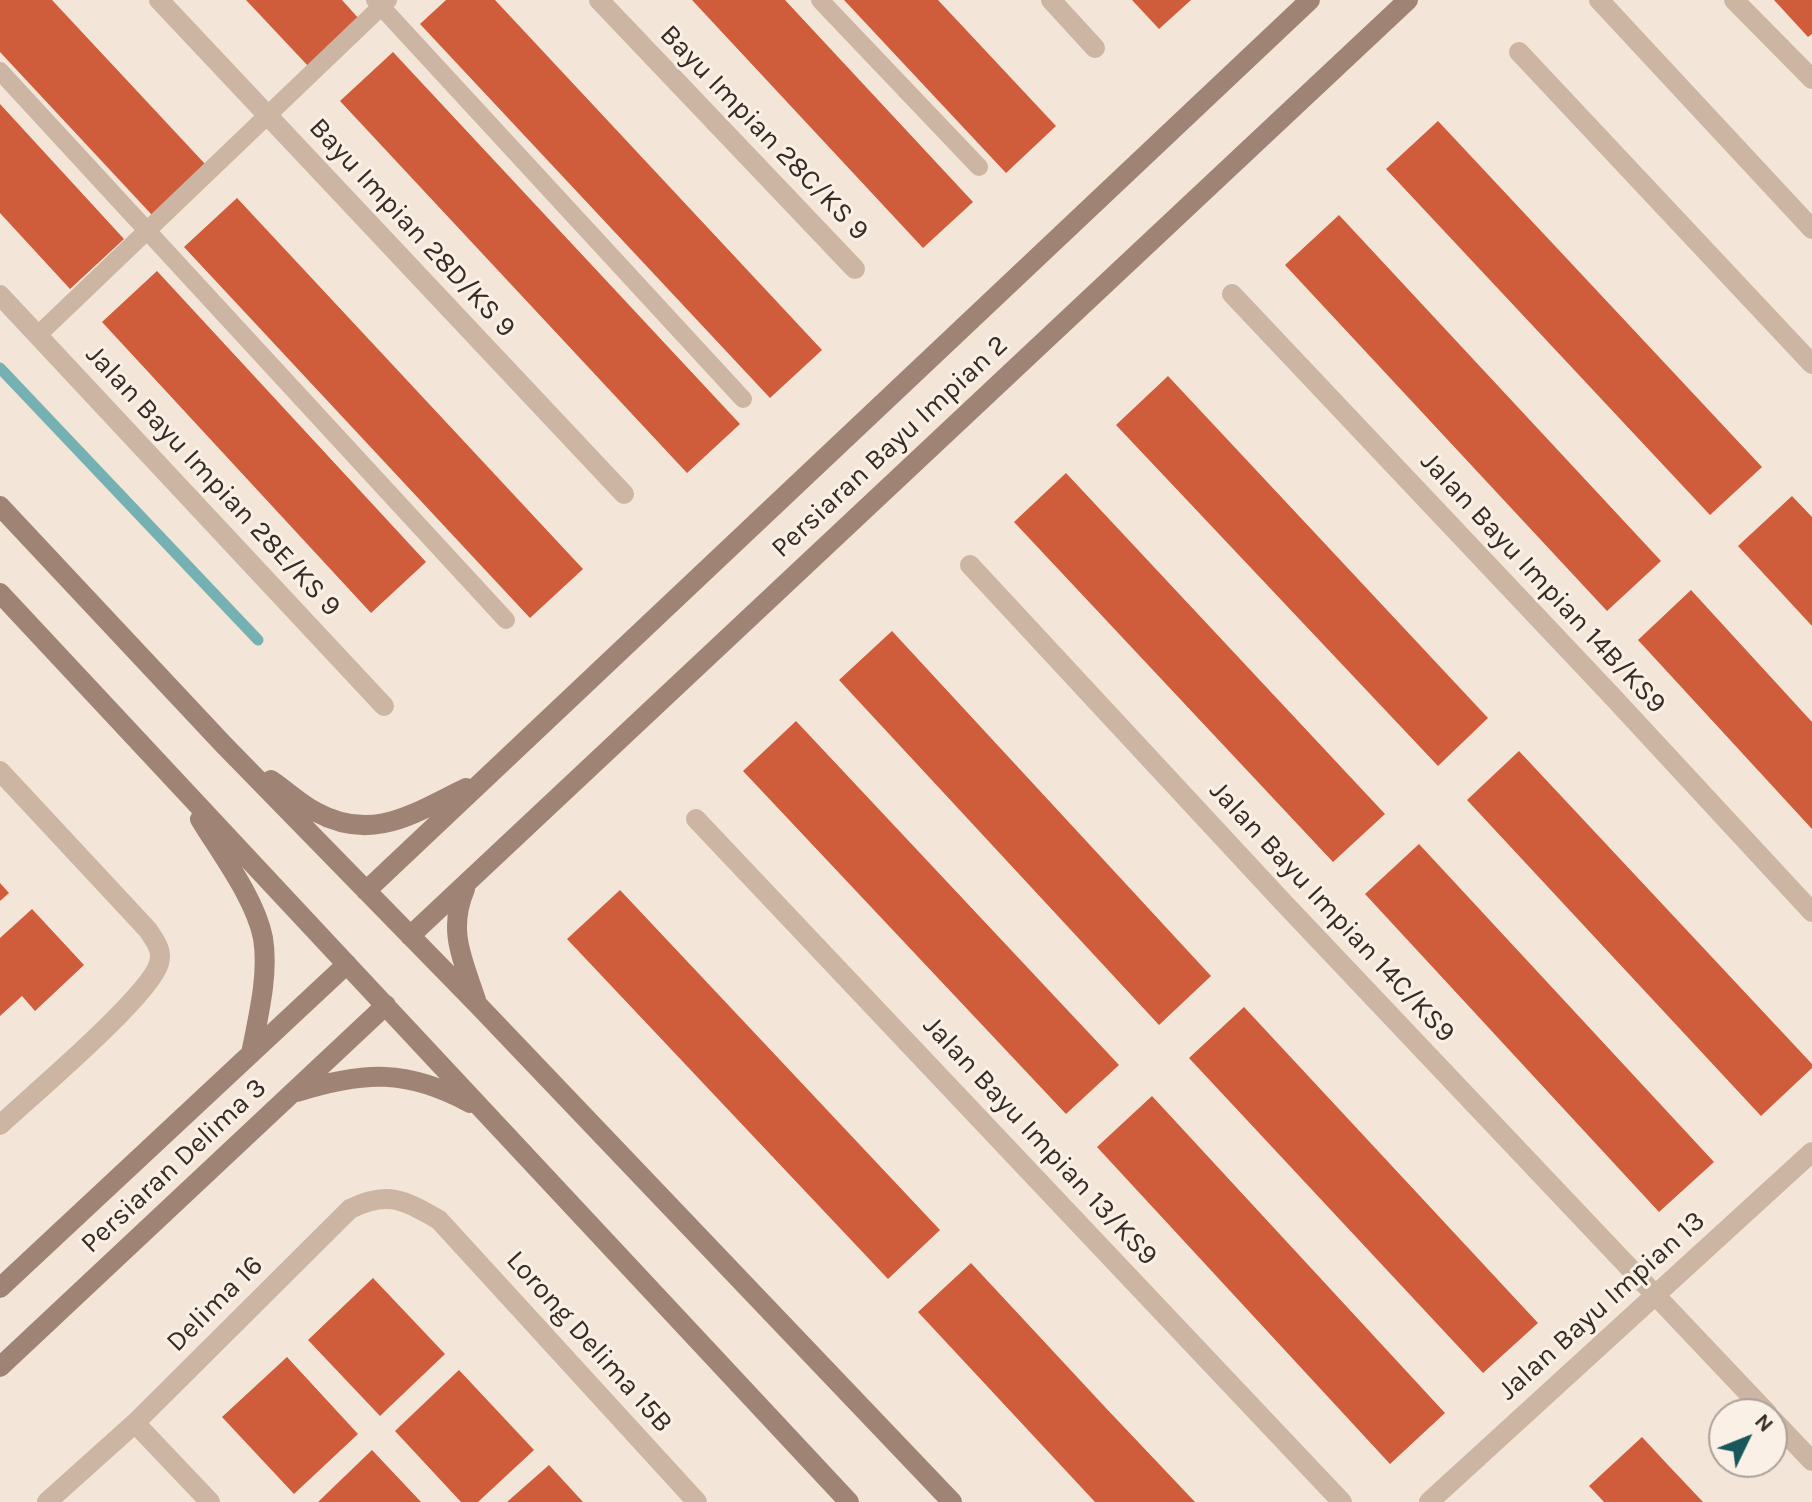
<!DOCTYPE html>
<html>
<head>
<meta charset="utf-8">
<style>
	body { margin:0 }
	#map { position:relative; width:1812px; height:1502px; overflow:hidden; background:#f3e6d8; font-family:Karla,sans-serif }
	canvas { display:block }
	.north { position:absolute; left:1708px; top:1398px; width:80px; height:80px; box-sizing:border-box; background:#faf0e5; border:2px solid #aca199; border-radius:50%; rotate:47deg; font-size:22px; font-weight:700; line-height:32px; text-align:center; color:#362b26 }
	.north::after { content:''; display:block; margin:auto; width:28px; height:36px; background:#18575b; clip-path:polygon(50% 0,100% 100%,50% 72%,0 100%) }
</style>
</head>
<body>
<div id="map">
<canvas width="1812" height="1502"></canvas>
<div class="north">N</div>
</div>
<script>
const ctx = document.querySelector('canvas').getContext('2d');
ctx.lineJoin = 'round';
function stroke(path, color, width, dash) {
  ctx.strokeStyle = color;
  ctx.lineWidth = width;
  ctx.lineCap = dash ? 'butt' : 'round';
  ctx.setLineDash(dash || []);
  ctx.stroke(path);
}
function fill(path, color) {
  ctx.fillStyle = color;
  ctx.fill(path, 'evenodd');
}
function drawText(font, color, halo, rows, align = 'center') {
  ctx.font = font + ' Karla,sans-serif';
  ctx.lineWidth = 6;
  ctx.setLineDash([]);
  ctx.textBaseline = 'middle';
  ctx.strokeStyle = halo;
  ctx.fillStyle = color;
  for (const [text, x, y, turn = 0] of rows) {
    ctx.save();
    ctx.translate(x, y);
    ctx.rotate((+turn || 0) * Math.PI / 180);
    ctx.textAlign = isNaN(turn) ? turn : align;
    if (halo) ctx.strokeText(text, 0, 0);
    ctx.fillText(text, 0, 0);
    ctx.restore();
  }
}
stroke(new Path2D(`
	M0,368L258,640`), '#75b0b2', 11);
fill(new Path2D(`
	M0,0H52L206,165L152,215L0,52Z
	M246,0H342L360,20L309,67Z
	M446,0H495L822,350L770,398L420,24Z
	M692,0H785L973,202L923,248Z
	M844,0H938L1056,126L1006,173Z
	M1132,0H1191L1159,29Z
	M1774,0H1812V34L1808,37Z
	M393,52L740,424L687,473L340,101Z
	M0,104L124,239L70,289L0,213Z
	M1438,121L1762,467L1710,515L1386,169Z
	M237,198L583,569L530,618L184,247Z
	M1339,215L1661,561L1607,611L1285,265Z
	M157,271L426,562L371,613L102,322Z
	M1168,376L1488,718L1438,766L1116,425Z
	M1066,473L1385,814L1333,862L1014,522Z
	M1792,496L1812,517V626L1738,546Z
	M1691,590L1812,722V829L1638,640Z
	M892,631L1211,976L1159,1025L839,680Z
	M796,721L1119,1065L1066,1114L743,771Z
	M1519,751L1812,1064V1068L1761,1116L1467,800Z
	M1419,844L1714,1162L1659,1212L1365,894Z
	M0,883L9,893L0,901Z
	M620,890L940,1230L888,1279L567,939Z
	M32,909L84,965L35,1011L22,996L0,1016V938Z
	M1244,1007L1538,1323L1483,1373L1189,1058Z
	M1152,1096L1445,1413L1390,1464L1097,1147Z
	M971,1263L1104,1406L1195,1502H1095L918,1312Z
	M373,1278L445,1354L380,1416L308,1340Z
	M287,1357L358,1434L294,1494L222,1417Z
	M459,1370L534,1450L478,1502H461L395,1431Z
	M1642,1437L1668,1465L1703,1502H1604L1589,1486Z
	M372,1450L421,1502H318Z
	M549,1465L583,1502H507Z`), '#cf5c3a');
stroke(new Path2D(`
	M375,0L743,399
	M820,0L979,167
	M0,71L506,620
	M38,335L388,0`), '#ccb5a3', 18);
stroke(new Path2D(`
	M159,0L624,494
	M599,0L855,269
	M1051,0L1095,48
	M1599,0L1812,229
	M1734,0L1812,79
	M1519,52L1812,364
	M1232,294L1611,695L1812,912
	M0,295L384,706
	M970,565L1281,900L1768,1414
	M0,771L148,930C155,941 163,950 159,963C151,995 30,1097 0,1125
	M696,819L1342,1502
	M1772,1419L1812,1461
	M135,1423L210,1502
	M47,1502L135,1423L350,1209C388,1190 404,1200 439,1220L697,1502
	M1429,1502L1812,1152`), '#ccb5a3', 20);
stroke(new Path2D(`
	M0,506L223,744L478,1005L952,1502
	M0,593L849,1502
	M271,780C286,790 300,804 316,812C373,843 414,813 466,788
	M200,819C221,854 255,898 263,938C269,975 258,1017 251,1054
	M465,889C447,931 463,960 476,1000
	M366,891L1310,0
	M410,936L1408,0
	M297,1092C364,1071 407,1069 470,1103
	M0,1288L347,964
	M0,1367L386,1005`), '#9f8475', 20);
drawText('28px', '#362b26', '#faf0e5', [
	["Bayu Impian 28C/KS 9",764,133,46],
	["Bayu Impian 28D/KS 9",412,228,47],
	["Persiaran Bayu Impian 2",890,447,-43],
	["Jalan Bayu Impian 28E/KS 9",213,481,47],
	["Jalan Bayu Impian 14B/KS9",1543,583,47],
	["Jalan Bayu Impian 14C/KS9",1332,912,47],
	["Jalan Bayu Impian 13/KS9",1040,1141,47],
	["Persiaran Delima 3",174,1166,-43],
	["Delima 16",215,1304,-45],
	["Jalan Bayu Impian 13",1602,1306,-42],
	["Lorong Delima 15B",589,1342,48]
]);
</script>
</body>
</html>
